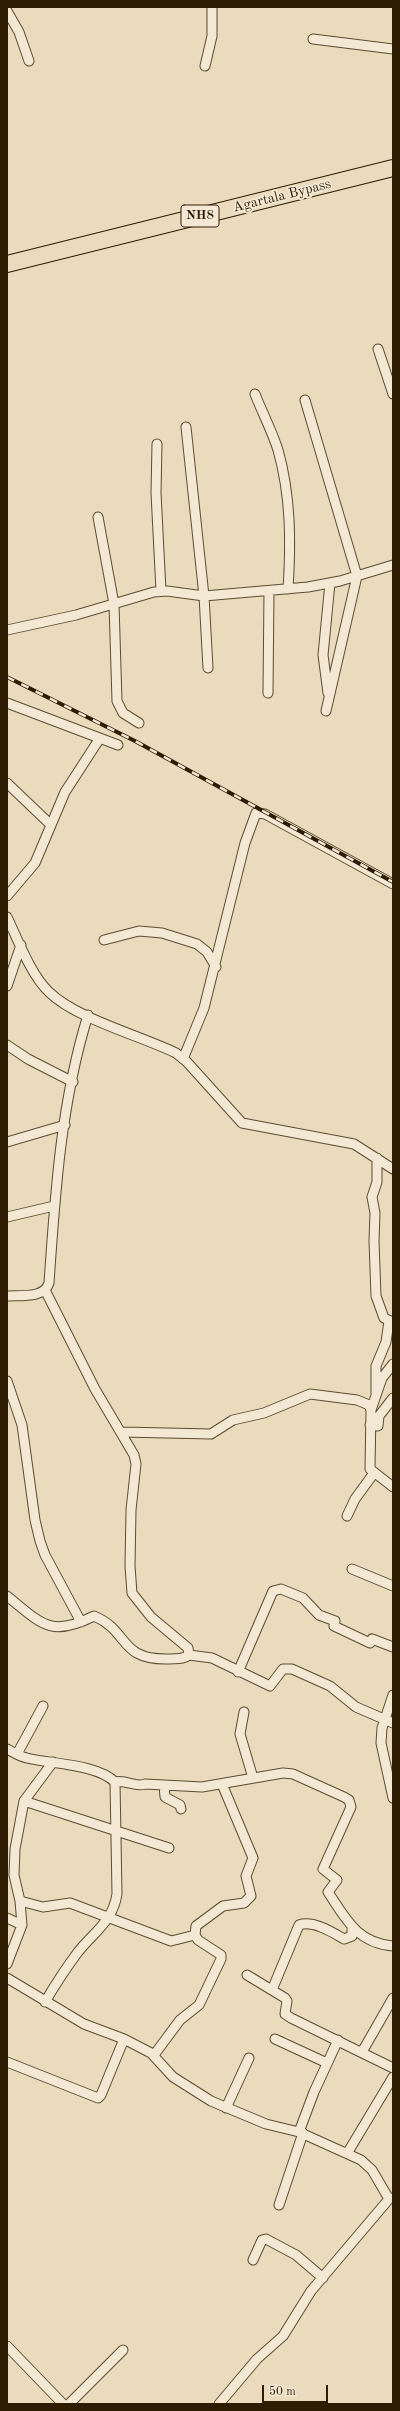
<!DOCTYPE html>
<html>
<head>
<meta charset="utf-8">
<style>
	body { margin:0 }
	#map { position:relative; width:400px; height:2411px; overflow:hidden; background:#ebdbbd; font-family:"Old Standard TT",serif }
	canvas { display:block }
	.frame { position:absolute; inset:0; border:8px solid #2e1c03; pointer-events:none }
	.scale { position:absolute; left:262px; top:2385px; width:66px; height:18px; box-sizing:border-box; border:2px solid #2e1c03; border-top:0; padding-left:5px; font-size:12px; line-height:14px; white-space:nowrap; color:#2e1c03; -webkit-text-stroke:3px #f2e8d4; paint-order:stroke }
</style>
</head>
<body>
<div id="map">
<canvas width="400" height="2411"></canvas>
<div class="frame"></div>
<div class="scale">50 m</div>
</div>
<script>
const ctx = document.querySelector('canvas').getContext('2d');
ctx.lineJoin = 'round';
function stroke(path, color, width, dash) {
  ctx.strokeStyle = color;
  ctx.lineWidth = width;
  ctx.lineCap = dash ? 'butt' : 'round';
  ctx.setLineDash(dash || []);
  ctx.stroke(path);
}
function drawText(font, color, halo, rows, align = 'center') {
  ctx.font = font + ' "Old Standard TT",serif';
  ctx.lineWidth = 3.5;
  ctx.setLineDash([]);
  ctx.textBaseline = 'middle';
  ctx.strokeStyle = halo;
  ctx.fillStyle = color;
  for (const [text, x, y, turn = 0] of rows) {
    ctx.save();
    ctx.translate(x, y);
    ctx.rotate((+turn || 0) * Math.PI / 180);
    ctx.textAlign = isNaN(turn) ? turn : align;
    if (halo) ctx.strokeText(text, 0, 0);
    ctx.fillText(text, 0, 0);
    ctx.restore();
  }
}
const street = new Path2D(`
	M7,11L19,32L29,61
	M313,39L393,49
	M205,66L212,36V7
	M378,349L393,394
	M255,394C262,412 272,431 278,450C291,496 291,543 288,589
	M305,400L357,576L326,711
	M186,427L204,596L208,668
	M157,444L156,493L161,591
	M98,517L114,604L117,701L123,713L139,723
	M7,630L76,615L154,592L167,591L204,596L308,587L340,581L393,565
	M268,693L269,591
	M328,693L323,655L330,583
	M7,703L118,745
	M7,783L51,825
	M7,896L35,863L65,792L100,738
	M7,917C18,940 31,975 49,992C75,1018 141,1036 176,1053L187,1062L242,1123L354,1144L393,1169
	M104,940L139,931L162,933L197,944L207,952L216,967
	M7,986L21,945
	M7,1045L28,1059L73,1082
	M183,1059L204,1008L245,843L256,813L265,814L393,884
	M7,1142L65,1125
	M377,1158V1182L372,1197L375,1213L374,1241L376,1296L384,1318L393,1322
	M7,1217L54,1206
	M7,1296C20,1295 44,1299 49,1283C55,1194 61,1102 88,1015
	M7,1381L22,1425L35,1520L40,1541L45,1555L81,1622
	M376,1394V1366L386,1342L389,1321
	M371,1410L382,1378L393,1364
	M370,1425L378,1426L379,1416L393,1398
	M122,1432L211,1434L233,1420L264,1413L310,1394L357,1400L369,1405L371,1410L370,1469L393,1487
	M347,1516L355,1499L374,1473
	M352,1569L393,1586
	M7,1596C42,1624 50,1638 94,1616C130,1631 118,1660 168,1659C176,1658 183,1660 189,1655L188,1648L151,1617L132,1593L130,1566L131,1510L136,1464L134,1455L95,1389L45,1290
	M189,1655L212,1658L270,1686L283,1669H292L330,1686L356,1707L393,1723
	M238,1672L273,1591L281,1589L303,1598L319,1615L335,1621L334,1626L370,1643L372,1639L393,1647
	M393,1695L382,1728L381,1743L393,1798
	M244,1712L240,1734L253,1778
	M7,1749C13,1752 20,1757 27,1758C51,1764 97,1764 115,1782L117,1894C113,1921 94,1932 78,1952C66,1968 55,1985 45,2002
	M17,1754L43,1706
	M115,1782C126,1779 135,1788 145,1784L202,1787L283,1773L293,1774L344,1797L349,1800L351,1807L323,1869L337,1880L328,1892C346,1919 357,1943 393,1946
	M164,1785L165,1797L180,1805L181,1809
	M24,1801L169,1848
	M20,1901L43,1907L70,1903L171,1941L195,1935
	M7,1918L22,1925
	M7,1964L22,1925L20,1901L14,1875L15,1849L24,1801L53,1762
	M247,1975L285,1998L287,2001L285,2014L291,2018L393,2068
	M7,1978L84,2024L124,2039L151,2053L173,2077L211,2101L266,2124L299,2132L361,2160L372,2170L389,2199L393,2198
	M272,1990L299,1925C313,1920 332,1932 344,1939L352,1936V1929
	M275,2039L327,2063
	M362,2052L393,1998
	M154,2055L180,2020L199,2005L221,1959V1955L198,1940L195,1935L196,1926L223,1906L244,1903L251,1896L246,1876L253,1858L222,1784
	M7,2062L98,2098L101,2095L124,2039
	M226,2108L249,2058
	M299,2132L314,2092L338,2040
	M348,2152L393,2077
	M279,2205L303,2133
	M253,2260L262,2240L266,2239L296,2255L323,2278
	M7,2346L63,2404
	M69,2404L123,2350
	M219,2404L257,2359L283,2336L311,2291L389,2199`);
const highway = new Path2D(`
	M7,264L393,168`);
stroke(street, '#5d4c32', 11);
stroke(highway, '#2e1c03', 18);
stroke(street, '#f2e8d4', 9);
stroke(highway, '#ebdbbd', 16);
const rail = new Path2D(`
	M7,677L135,741L393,882`);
stroke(rail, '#2e1c03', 4);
stroke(rail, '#f2e8d4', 2.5, [8]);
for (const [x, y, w] of [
	[200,216,38]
]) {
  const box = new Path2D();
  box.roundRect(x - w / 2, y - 11, w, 22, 3);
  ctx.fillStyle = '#f2e8d4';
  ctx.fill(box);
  stroke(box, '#2e1c03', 1);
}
drawText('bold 13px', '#2e1c03', null, [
	["NH8",200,216]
]);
drawText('14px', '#2e1c03', '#f2e8d4', [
	["Agartala Bypass",282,196,-14]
]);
</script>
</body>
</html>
